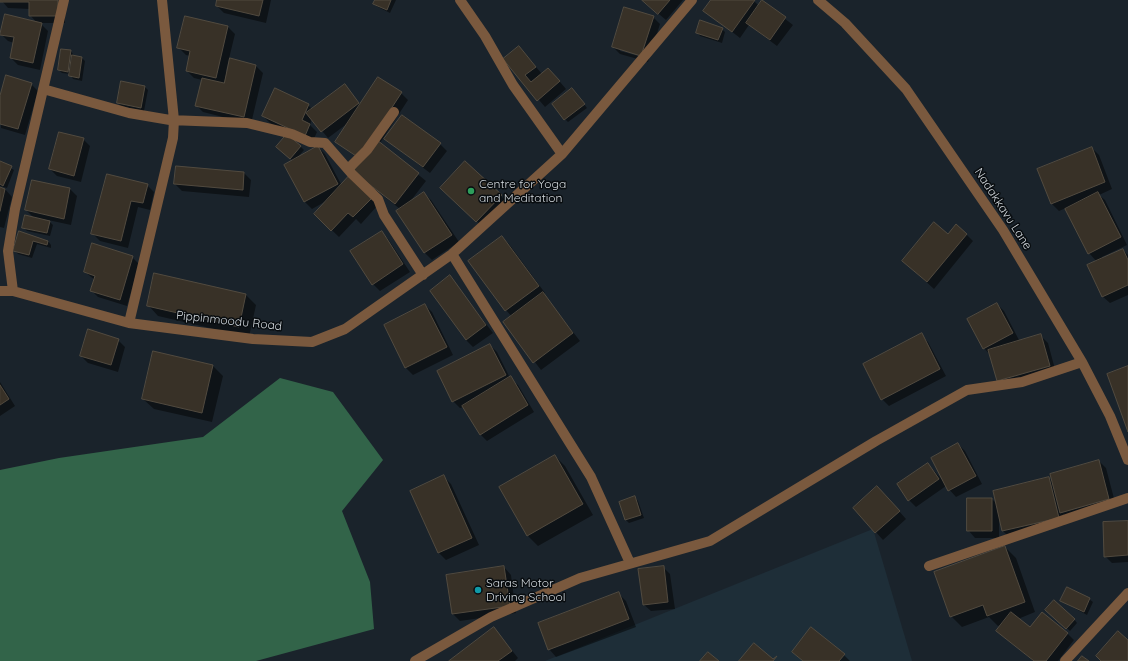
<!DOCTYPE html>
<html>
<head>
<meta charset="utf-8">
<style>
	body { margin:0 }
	canvas { display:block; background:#1a232b }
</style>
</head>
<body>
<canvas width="1128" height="661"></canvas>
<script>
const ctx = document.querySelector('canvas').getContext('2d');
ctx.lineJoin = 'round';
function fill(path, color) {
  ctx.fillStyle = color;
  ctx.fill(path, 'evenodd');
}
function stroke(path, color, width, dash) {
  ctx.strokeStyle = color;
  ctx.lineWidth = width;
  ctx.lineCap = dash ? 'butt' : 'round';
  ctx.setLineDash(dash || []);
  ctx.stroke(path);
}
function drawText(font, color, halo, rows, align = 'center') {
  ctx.font = font + ' Quicksand,sans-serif';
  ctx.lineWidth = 3;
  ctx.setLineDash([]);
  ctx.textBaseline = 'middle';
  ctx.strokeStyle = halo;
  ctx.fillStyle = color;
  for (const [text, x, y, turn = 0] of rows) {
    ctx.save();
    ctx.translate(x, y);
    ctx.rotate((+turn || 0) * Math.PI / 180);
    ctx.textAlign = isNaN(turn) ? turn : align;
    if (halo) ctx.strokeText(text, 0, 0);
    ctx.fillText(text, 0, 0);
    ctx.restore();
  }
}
fill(new Path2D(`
	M873,529L912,661H545Z`), '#1e2e38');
fill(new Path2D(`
	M280,378L333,392L383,460L342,511L370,582L374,629L256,661H0V470L59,458L203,437Z`), '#326449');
fill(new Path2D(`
	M1,0H65V23H40L48,31L40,70L18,65L11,58L14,43L8,41L1,34L37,23L30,15V9L8,8Z
	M218,0H271L266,23L224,13L217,6Z
	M376,0H396L390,13L378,7L374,4Z
	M642,0H683L666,20Z
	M712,0H753L759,6L762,1L793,25L777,46L749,25L740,38L705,11Z
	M186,17L228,27L235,34L226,71L228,72L231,60L256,66L263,73L251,124L203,112L196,105L202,80L194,78L187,71L190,56L186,55L179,48Z
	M653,17L660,24L648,62L620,54L613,47ZM620,49L647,57L646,58L620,51Z
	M722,29L725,32L722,43L700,36L697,32Z
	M519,47L542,74L555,76L566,89L545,107L504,59Z
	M71,51L74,56L82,58L85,61L82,81L73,79L70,74L62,73L59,70Z
	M122,82L145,87L148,90L144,111L121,106L118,103Z
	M31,84L38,91L25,135L1,128L0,99Z
	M344,86L361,105L401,93L408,100L380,143L426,181L409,203L424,193L431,200L459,242L432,260L425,253L397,211L400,209L362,179L363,162L336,142L348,123L328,138L312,119L310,125L317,132L312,143L270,123L263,116L308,105L313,110Z
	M575,92L587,108L568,122L565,119Z
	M83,139L90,146L81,182L57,176L50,169Z
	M385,139L440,144L447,151L430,173Z
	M300,146L304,150L296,159L318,147L325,154L342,186L349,178L378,205L361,224L356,219L339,237L315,214L328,200L312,209L305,202L285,165L293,161L281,150Z
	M1092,148L1099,155L1112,189L1099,195L1105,200L1127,245L1102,257L1103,259L1123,250L1128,255V295L1110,303L1102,296L1097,262L1089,253L1066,208L1059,211L1052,204L1038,170Z
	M0,162L14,170L7,188L0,186Z
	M244,173L251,180L249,197L182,191L175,184Z
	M147,185L154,192L150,210L138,207L128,248L100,241L92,233Z
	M0,188L5,189L12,197L4,228L0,227Z
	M70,189L77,196L71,225L48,220L53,225L50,236L27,231L23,227L34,218L26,210Z
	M449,195L501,196L508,203L484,228Z
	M381,232L388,239L410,272L380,291L373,284Z
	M20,233L48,241L51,245V248L37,244L32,258L18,254L14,250Z
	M966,234L973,241L934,289L903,261L948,235Z
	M502,237L509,244L545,293L544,295L580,341L541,370L504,322L512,317L506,310Z
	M132,257L139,264L127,306L98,297L91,290L95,280L85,272Z
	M155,274L246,295L256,305L249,337L158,316L148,305Z
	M450,277L493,333L473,347L466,340Z
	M997,304L1004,311L1020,342L1041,336L1048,343L1056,373L998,380L991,356L984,348Z
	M425,305L432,312L453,355L413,375L406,368L385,325Z
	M921,335L928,342L946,376L889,406L882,399Z
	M118,340L125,347L118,372L88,363L81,356Z
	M490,345L497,352L510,378L518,385L534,412L487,441L480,434L464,407L460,408L453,401Z
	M213,366L223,376L212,422L154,409L143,399Z
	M0,382L15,406L0,416Z
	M958,444L965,451L982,484L956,497L946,486L916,507L909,500L928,464L945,483Z
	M555,456L565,466L593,515L538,546L528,536L500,487Z
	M1099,461L1106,468L1116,506L1068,519L1063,514L1065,525L1010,538L1003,531L999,517V538H975L968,530L992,499L997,504L1049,478L1053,482Z
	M444,477L451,484L479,545L446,560L439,553L412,491Z
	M884,494L906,519L883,540L854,508Z
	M635,497L638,501L644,518L629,523L626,520L620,503Z
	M1128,523V562L1112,563L1105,556Z
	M1005,547L1016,558L1035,612L1018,619L1030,629L1067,633L1074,640L1058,661H1033L998,631L1003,624L998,626L989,617L962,627L951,616Z
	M504,567L511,575L516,613L460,621L453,614L448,576Z
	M663,567L670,574L675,609L651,611L643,604Z
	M619,594L626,601L636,627L556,657L549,649Z
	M1089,599L1093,602L1087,615L1061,601Z
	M1047,610L1074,619L1077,623L1070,631Z
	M494,628L518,658L515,661H451Z
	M793,652L844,655L850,661H803Z`), '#0007');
const building = new Path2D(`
	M0,0H58V16H29V2H0Z
	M217,0H263L259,16L216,6Z
	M375,0H391L387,10L373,4Z
	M642,0H670L658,14Z
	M711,0H755L732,32L703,11Z
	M762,0L786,17L770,40L746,23Z
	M624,7L654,16L641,56L612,47Z
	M5,14L42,23L33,63L10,58L14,37L0,35Z
	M185,16L228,26L216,78L186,71L190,51L177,48Z
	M700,20L723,28L718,40L696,33Z
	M519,46L536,67L525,75L531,82L548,68L560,81L537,101L503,59Z
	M61,49L71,50L68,72L58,70Z
	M72,55L82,57L79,78L69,76Z
	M230,58L256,65L244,117L195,106L202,78L224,83Z
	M6,75L32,83L18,129L0,124V96Z
	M378,77L402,92L359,158L335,142Z
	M121,81L145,86L141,108L117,103Z
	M345,84L359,103L321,132L306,113Z
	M275,88L309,104L302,120L310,124L305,136L262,116Z
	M572,88L585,104L564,120L552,104Z
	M402,115L441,143L423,167L384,139Z
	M59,132L84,138L74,176L49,169Z
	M287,134L301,146L290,159L276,147Z
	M377,140L419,173L395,204L353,172Z
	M318,146L338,184L304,202L284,165Z
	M1092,147L1105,182L1051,204L1037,169Z
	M0,161L12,166L3,186L0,184Z
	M465,161L502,195L476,222L440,188Z
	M176,166L244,172L243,190L174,184Z
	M107,174L148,184L143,203L131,201L121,241L91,234Z
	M349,176L372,198L353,217L348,213L331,231L314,214Z
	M32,180L70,188L64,219L25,210Z
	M0,187L5,189L0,211Z
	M424,192L452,235L424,253L396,211Z
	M1098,192L1121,237L1088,254L1065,209Z
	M25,215L50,221L47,233L22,228Z
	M934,222L948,234L956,224L967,234L927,282L902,261Z
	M19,231L48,241L47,245L33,241L29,255L13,251Z
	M382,231L403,264L372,285L350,251Z
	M502,236L539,286L505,311L468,261Z
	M92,243L133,256L120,300L90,291L95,276L84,272Z
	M1123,249L1128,260V285L1102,297L1087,265Z
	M154,273L246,294L239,327L147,306Z
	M450,275L486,325L466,340L430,291Z
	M543,292L573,333L533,363L503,322Z
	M997,303L1013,333L983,349L967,319Z
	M425,304L447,347L405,368L384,325Z
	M88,329L119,339L111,365L80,356Z
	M922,333L940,369L881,400L863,364Z
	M1041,334L1050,366L997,381L988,350Z
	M490,344L506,375L452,402L437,371Z
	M153,351L213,365L202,413L142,399Z
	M1128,366V432L1107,374Z
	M511,376L528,405L480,435L462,406Z
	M0,385L9,399L0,405Z
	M958,443L976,476L948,491L931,458Z
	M555,455L583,504L527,536L499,487Z
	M1099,460L1109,499L1060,513L1050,474Z
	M928,463L939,479L908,501L897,484Z
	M444,475L472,538L438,553L410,491Z
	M1049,477L1059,518L1002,531L993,491Z
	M877,486L900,511L875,533L853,508Z
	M635,496L641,515L625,520L619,502Z
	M967,498H992V531H967Z
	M1128,521V555L1104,557L1103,522Z
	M1005,546L1025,602L987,616L983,605L950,617L934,572Z
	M504,566L510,606L452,614L446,575Z
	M664,566L668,602L643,605L638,569Z
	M1067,587L1090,598L1084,612L1060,601Z
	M619,592L629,619L548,650L538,623Z
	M1054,600L1075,619L1066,629L1045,610Z
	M1011,612L1030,627L1042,612L1068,633L1046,661H1034L996,631Z
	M494,627L512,651L498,661H449Z
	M811,627L845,654L839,661H803L792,652Z
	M1118,631L1128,640V661H1101L1096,656Z
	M754,643L773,659L777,656L773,661H739Z
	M708,652L719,661H700Z
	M1082,656L1089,661H1078Z`);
fill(building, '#383127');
stroke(building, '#514a3f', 1);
stroke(new Path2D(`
	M460,0L485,36L513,85L562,154
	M818,0L845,23L906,89L1003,230L1082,362L1110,416L1128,460
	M43,89L129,113L170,120L247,123L292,134L310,142L325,143L352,174L378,199L384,215L423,275
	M348,169L367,150L394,112
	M452,254L591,477L630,563
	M0,291H13L129,323L253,339L312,342L345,329L452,254L562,154L692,0
	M13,291L8,251L15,209L64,0
	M129,323L173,138L174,120L162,0
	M929,566L1128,498
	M415,661L491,617L580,578L710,541L876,441L967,390L1022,382L1082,362
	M1065,661L1128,593`), '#7a593e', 10);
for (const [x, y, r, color] of [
	[471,191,4,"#2e9e5b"],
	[478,590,4,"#0f9aa8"]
]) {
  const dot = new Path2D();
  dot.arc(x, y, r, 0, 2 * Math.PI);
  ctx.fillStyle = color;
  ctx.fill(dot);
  stroke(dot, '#080c0f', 1.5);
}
drawText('12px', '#d3d9de', '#080c0f', [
	["Centre for Yoga",479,184],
	["and Meditation",479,198],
	["Saras Motor",486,583],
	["Driving School",486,597]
], 'left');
drawText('12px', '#d3d9de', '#080c0f', [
	["Nadakkavu Lane",1003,209,57],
	["Pippinmoodu Road",229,321,6]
]);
</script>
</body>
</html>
